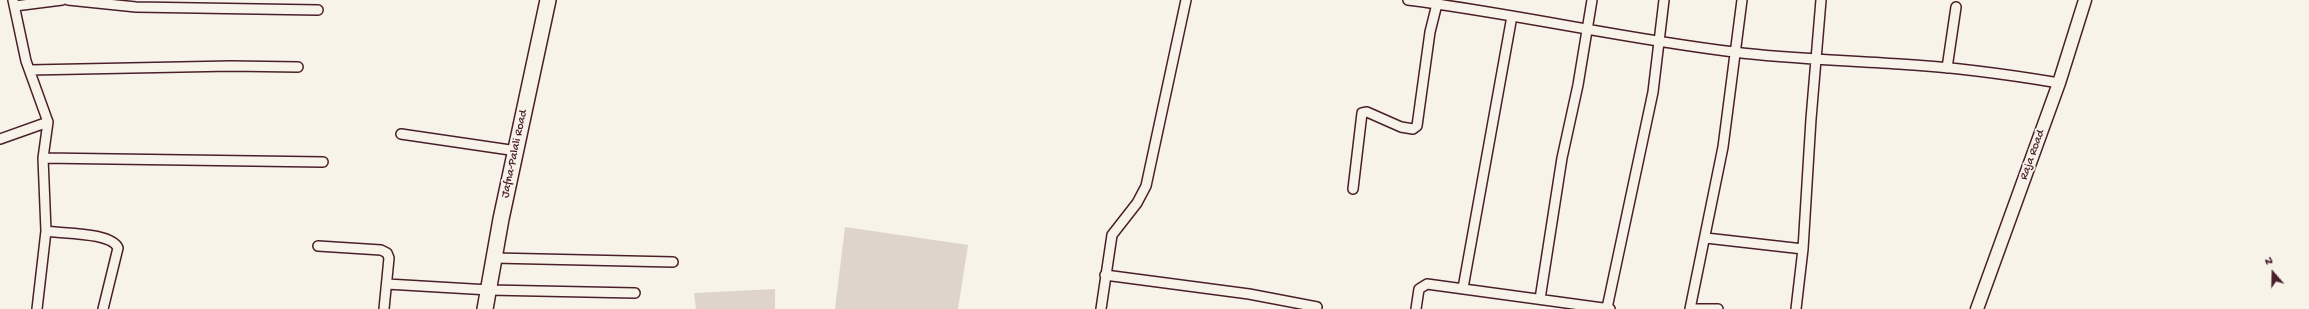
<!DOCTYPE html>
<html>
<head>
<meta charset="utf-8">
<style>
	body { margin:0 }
	#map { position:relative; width:2309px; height:309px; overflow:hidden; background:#f7f3e8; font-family:"Gochi Hand",sans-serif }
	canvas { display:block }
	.north { position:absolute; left:2253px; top:253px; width:40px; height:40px; -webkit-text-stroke:3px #f7f3e8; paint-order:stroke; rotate:340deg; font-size:11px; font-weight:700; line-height:16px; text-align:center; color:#4a1f2b }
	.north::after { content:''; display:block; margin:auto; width:14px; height:18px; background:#4a1f2b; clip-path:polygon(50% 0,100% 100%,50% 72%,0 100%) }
</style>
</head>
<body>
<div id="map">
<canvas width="2309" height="309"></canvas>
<div class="north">N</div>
</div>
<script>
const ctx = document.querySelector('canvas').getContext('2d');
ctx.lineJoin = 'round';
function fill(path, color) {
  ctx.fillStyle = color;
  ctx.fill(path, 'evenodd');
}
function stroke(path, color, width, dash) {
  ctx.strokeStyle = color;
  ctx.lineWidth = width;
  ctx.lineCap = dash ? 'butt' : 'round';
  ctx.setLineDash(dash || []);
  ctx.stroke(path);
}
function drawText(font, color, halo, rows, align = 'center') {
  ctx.font = font + ' "Gochi Hand",sans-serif';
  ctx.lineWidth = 4;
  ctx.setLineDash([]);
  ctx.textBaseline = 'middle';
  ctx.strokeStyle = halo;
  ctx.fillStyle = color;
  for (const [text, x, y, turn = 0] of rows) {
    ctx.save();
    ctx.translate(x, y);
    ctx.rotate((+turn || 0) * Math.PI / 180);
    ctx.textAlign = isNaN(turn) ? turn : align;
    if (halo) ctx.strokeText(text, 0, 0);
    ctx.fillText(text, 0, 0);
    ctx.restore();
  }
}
fill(new Path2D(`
	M845,227L968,245L958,309H835Z
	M775,289V309H696L694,293Z`), '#ded4cc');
const minor = new Path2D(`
	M13,0L26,61L48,122L43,158L46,231C62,234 111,232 118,248L103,309
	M68,0L136,7L318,10
	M1408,0C1518,14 1625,39 1734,52C1789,59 1844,60 1899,64C1952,67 2006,74 2059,83
	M15,6L62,0
	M1947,68L1956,7
	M30,70L231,66L298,67
	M401,134L517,151
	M0,139L48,122
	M43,158L323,162
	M1353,189L1362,113L1367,112L1401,127L1413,129L1417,126L1430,32L1438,0
	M1706,238L1803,249
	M318,246L381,250L387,253L389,258L384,309
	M494,258L673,262
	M1105,275L1249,294L1317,307
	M387,284L489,290L635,293
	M1463,288L1512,16
	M1540,299L1562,158L1578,85L1592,0
	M1607,308L1653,92L1664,0
	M37,309L46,231
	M1101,309L1112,235L1137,203L1146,186L1186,0
	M1416,309L1419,289L1427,284L1610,309
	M1690,309L1723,147L1742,0
	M1694,309H1718
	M1796,309L1803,249L1811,119L1821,0`);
const tertiary = new Path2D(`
	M1977,309L2059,83L2085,0`);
const primary = new Path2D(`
	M485,309L501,219L548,0`);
stroke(minor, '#4a1f2b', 12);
stroke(tertiary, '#4a1f2b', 15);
stroke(primary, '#4a1f2b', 18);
stroke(minor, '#f7f3e8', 9);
stroke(tertiary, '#f7f3e8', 12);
stroke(primary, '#f7f3e8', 15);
drawText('12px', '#4a1f2b', '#f7f3e8', [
	["Jafna-Palali Road",515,154,-78],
	["Raja Road",2033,155,-70]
]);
</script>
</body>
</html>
